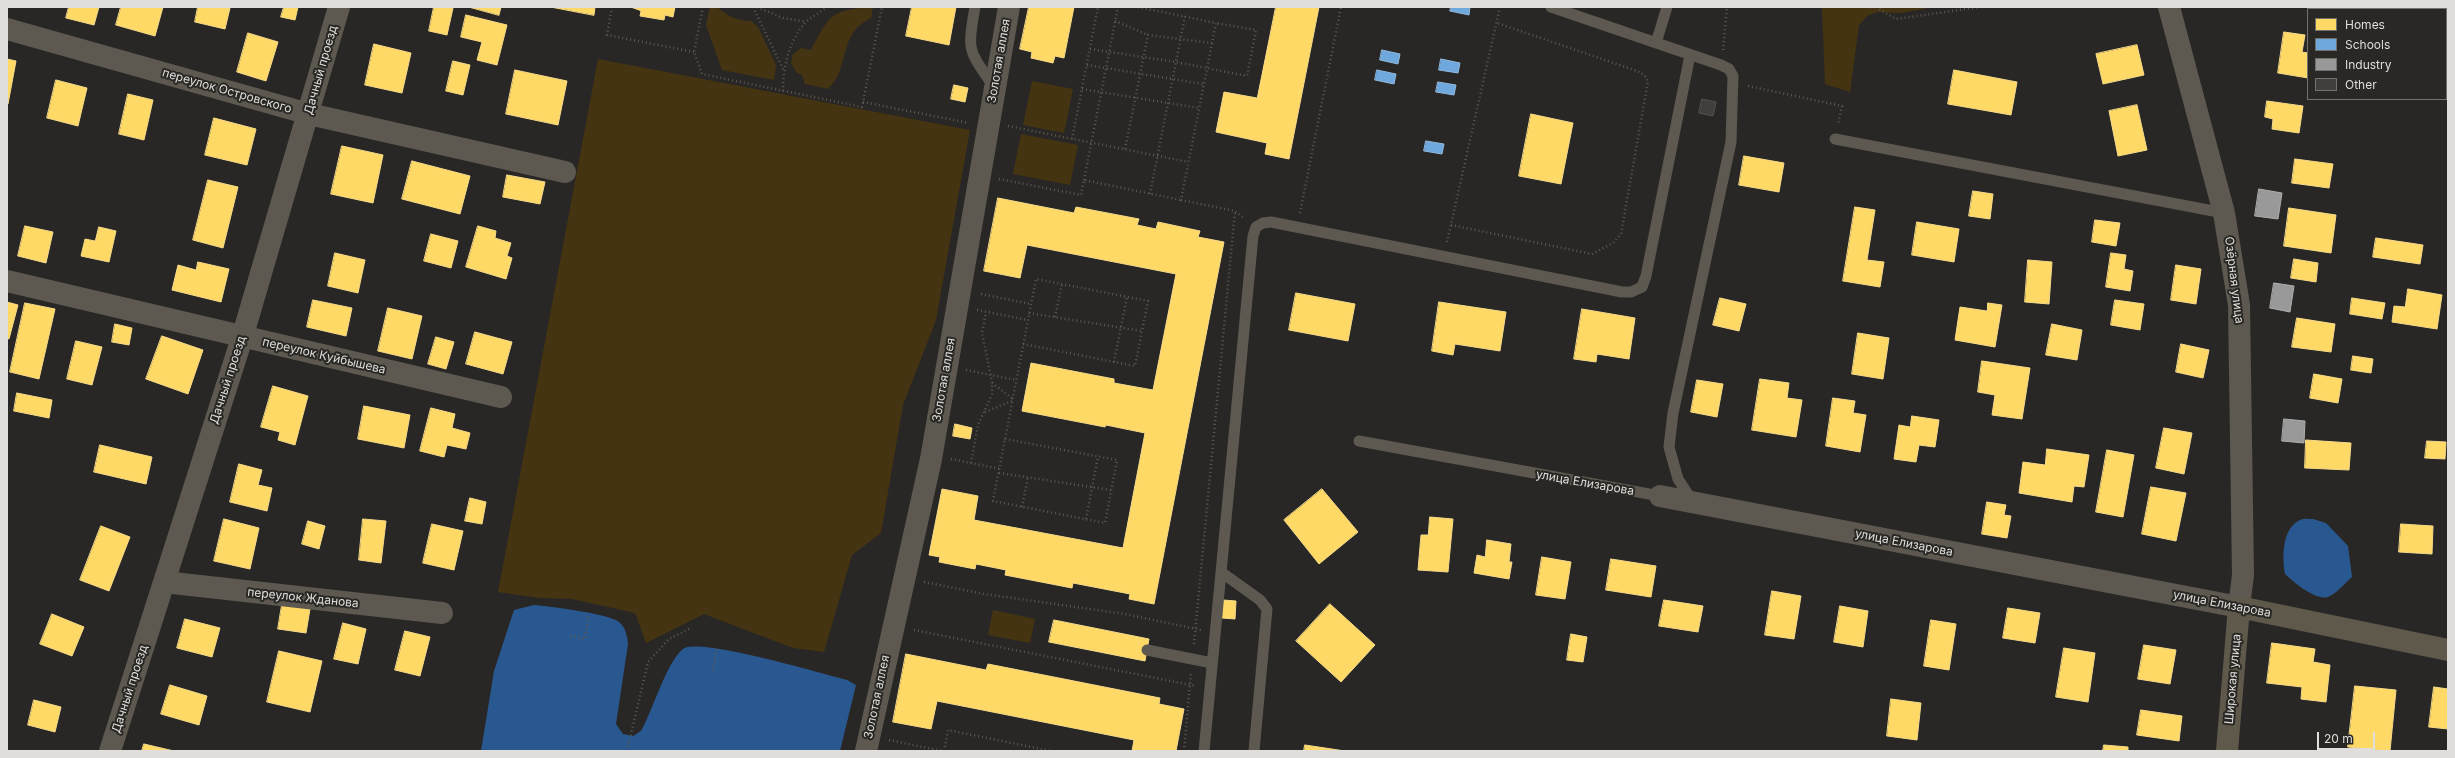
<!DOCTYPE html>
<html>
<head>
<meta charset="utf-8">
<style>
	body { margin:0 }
	#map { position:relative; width:2455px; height:758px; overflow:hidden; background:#292725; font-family:Inter,sans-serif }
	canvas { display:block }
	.frame { position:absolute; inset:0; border:8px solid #dfdedb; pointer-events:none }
	.legend { position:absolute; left:2307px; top:8px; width:140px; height:92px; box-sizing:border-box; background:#2a2824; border:1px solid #72716d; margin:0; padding:5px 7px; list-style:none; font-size:12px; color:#dfdedb }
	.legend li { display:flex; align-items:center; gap:8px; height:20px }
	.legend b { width:20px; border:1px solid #72716d }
	.scale { position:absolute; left:2317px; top:732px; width:58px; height:18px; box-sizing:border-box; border:2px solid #dfdedb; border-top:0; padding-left:5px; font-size:12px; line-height:14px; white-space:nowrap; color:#dfdedb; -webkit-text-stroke:3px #2a2824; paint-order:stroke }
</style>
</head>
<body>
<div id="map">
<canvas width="2455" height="758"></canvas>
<div class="frame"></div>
<ul class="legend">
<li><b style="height:11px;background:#ffd966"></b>Homes</li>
<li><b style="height:11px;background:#6fa8dc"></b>Schools</li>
<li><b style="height:11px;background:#999"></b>Industry</li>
<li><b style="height:11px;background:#403f3e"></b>Other</li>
</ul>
<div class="scale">20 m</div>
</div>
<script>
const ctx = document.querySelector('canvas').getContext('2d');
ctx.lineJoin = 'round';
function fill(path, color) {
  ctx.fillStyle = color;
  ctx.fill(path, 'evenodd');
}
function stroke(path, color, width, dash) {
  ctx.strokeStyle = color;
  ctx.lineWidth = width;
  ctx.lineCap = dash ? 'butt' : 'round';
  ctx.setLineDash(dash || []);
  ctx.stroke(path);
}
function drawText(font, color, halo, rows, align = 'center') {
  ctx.font = font + ' Inter,sans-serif';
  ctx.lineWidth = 4;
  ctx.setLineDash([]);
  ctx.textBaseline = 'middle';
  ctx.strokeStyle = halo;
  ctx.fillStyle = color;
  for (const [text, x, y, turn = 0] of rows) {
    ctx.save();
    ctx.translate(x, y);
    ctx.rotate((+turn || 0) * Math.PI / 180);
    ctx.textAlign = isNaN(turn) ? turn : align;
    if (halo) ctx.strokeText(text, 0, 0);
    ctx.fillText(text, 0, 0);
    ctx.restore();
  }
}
fill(new Path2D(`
	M710,7H717C727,16 738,21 751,21L758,27L776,65L774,80L722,70L706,25Z
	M873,7L871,18C837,34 851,67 828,89L805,84L802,75L797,73L791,63L793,54L801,48L811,50C830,14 831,10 873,7Z
	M1822,7H1934L1901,13L1877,12L1867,16L1859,25L1850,92L1825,84Z
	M598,59L970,130L936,320L903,405L881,533L852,555L824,652L793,648L704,614L646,643L635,613L572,599L540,598L498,592Z
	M1032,81L1073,89L1064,133L1023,125Z
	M1021,134L1078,145L1070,185L1013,174Z
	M993,610L1035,619L1030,643L988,635Z`), '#453411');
fill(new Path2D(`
	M2313,519L2326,523L2348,546L2352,577C2345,583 2336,594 2328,597C2316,601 2292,581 2285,574C2282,557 2282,528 2300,520C2304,518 2309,519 2313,519Z
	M534,605C548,606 610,614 619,622C626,628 627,635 628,644L616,724L623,734L633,736L641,731C653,710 666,663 683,649C699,637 822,674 847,680L856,685L840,751H481L494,671L514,610Z`), '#295890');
const homes = new Path2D(`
	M69,7H99L94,25L66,18Z
	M121,7H163L155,36L116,25Z
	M198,7L230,8L225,29L195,22Z
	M284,7H298L295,20L281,17Z
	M434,7L453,8L447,35L429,31Z
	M469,7H501L499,15Z
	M551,7H595L594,15Z
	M631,7H675L673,17L665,15L664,20L640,16L641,11Z
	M912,7H956L949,45L906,36Z
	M1029,7H1074L1064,58L1055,56L1053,63L1031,58L1032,52L1020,49Z
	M1276,7H1319L1289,159L1265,154L1267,143L1216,132L1224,92L1257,98Z
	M2392,7H2429V9H2392Z
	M466,15L507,25L497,65L477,60L482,42L461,37Z
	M2284,32L2305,35L2302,52L2308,53V78L2278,73Z
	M248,33L278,42L266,81L237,72Z
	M374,44L411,53L402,93L365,85Z
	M2137,45L2144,75L2103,84L2096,54Z
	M7,59L16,61L8,104H7Z
	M453,61L470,65L463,95L446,91Z
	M515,70L567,81L558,125L506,114Z
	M1954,70L2017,82L2011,115L1948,104Z
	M56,80L87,88L78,126L47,118Z
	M954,85L968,88L965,102L951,99Z
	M128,94L153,100L144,140L119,134Z
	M2267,101L2303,106L2299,133L2272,129L2273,119L2265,117Z
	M2137,105L2147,150L2118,156L2109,111Z
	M1531,114L1573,123L1561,184L1519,176Z
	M214,118L256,129L247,165L205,155Z
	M342,146L383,155L373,203L331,194Z
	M1744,156L1784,163L1779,192L1739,185Z
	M2295,159L2333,164L2329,188L2292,183Z
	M412,161L470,176L460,214L402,199Z
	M507,175L545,182L540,204L503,197Z
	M208,180L238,187L223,248L193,240Z
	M1973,191L1993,194L1990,219L1969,216Z
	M998,198L1074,213L1076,207L1139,219L1137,225L1156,229L1158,222L1200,231L1198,237L1224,242L1154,604L1129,599L1130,594L1073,583L1072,588L1005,575L1006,570L976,564L975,569L939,562L940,557L929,555L942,489L978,496L974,520L1123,548L1145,433L1106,425L1105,427L1022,411L1031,363L1114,379V383L1153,390L1176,274L1027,245L1020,278L984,271Z
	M1855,207L1875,210L1867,260L1884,262L1880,287L1843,281Z
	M2289,208L2336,215L2331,253L2284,246Z
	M2095,220L2120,223L2116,246L2092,242Z
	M1917,222L1959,229L1954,262L1912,255Z
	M25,226L53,232L46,263L18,256Z
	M478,226L496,231L495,238L511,243L507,256L512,258L506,279L466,267Z
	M99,227L116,231L109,262L81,256L85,239L95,241Z
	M431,234L458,241L451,268L424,261Z
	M2376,238L2423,245L2420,264L2373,257Z
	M335,253L365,260L358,293L328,286Z
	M2111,253L2126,255L2124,269L2133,271L2130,291L2106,287Z
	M2294,259L2318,263L2316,282L2291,278Z
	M2028,260L2052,262L2049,304L2025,302Z
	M198,262L229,269L221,302L172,290L178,265L196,270Z
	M2176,265L2201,269L2196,304L2171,300Z
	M2408,289L2442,295L2437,329L2392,322L2394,306L2405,307Z
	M1296,293L1355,304L1348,341L1289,330Z
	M1720,298L1746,304L1739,331L1713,325Z
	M2352,298L2385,303L2382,319L2350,314Z
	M313,300L352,308L346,336L307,327Z
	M2115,300L2144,304L2140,330L2111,325Z
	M7,302L18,305L9,339L7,338Z
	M1439,302L1506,312L1500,351L1455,344L1453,355L1432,351Z
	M25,303L55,309L39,379L10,372Z
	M1988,303L2002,305L1995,347L1955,340L1960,307L1987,311Z
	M388,308L422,316L412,359L378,351Z
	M1582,309L1635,318L1629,359L1597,354L1596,362L1574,359Z
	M2297,318L2335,324L2331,352L2292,347Z
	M115,324L132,328L129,345L112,342Z
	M2052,324L2082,330L2077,360L2046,355Z
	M475,332L512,342L503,374L466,364Z
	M1858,333L1889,338L1883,379L1852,374Z
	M162,336L203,350L188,394L146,379Z
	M436,337L454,342L446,369L428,364Z
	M76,341L102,347L92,385L67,379Z
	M2181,344L2209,350L2203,378L2176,372Z
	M2353,356L2373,359L2371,373L2351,370Z
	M1982,361L2030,368L2022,419L1992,415L1995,395L1978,392Z
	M2314,374L2342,379L2338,403L2310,398Z
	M1760,379L1789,383L1787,398L1802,400L1796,437L1752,430Z
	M1697,380L1723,384L1717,417L1691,412Z
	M273,386L308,396L295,445L278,440L280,432L261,427Z
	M17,393L52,400L49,418L14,411Z
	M1833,398L1855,401L1853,413L1866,415L1860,452L1826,446Z
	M364,406L410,415L404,448L358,439Z
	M431,408L455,414L452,428L470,433L466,449L447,445L444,457L420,451Z
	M1912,416L1939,420L1935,447L1919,445L1916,462L1894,459L1899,425L1910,427Z
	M955,424L972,428L970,439L953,436Z
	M2164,428L2192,433L2184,474L2156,468Z
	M2306,440L2351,443L2349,470L2305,468Z
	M2427,441L2446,442L2445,459L2425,458Z
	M100,445L152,457L146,484L94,472Z
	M2047,449L2089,455L2084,487L2074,486L2072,502L2019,493L2023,462L2045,465Z
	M2107,450L2134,455L2123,517L2096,512Z
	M239,464L262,470L258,485L272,488L267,511L230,502Z
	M2151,487L2186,493L2176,541L2142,534Z
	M1322,489L1358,532L1319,564L1284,520Z
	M470,498L486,502L482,524L465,521Z
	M1987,502L2006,505L2004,515L2011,516L2007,538L1982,534Z
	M1430,517L1453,519L1448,572L1418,570L1421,535H1428Z
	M224,519L259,528L250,569L214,561Z
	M363,519L386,521L381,563L359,560Z
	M308,521L325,526L319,549L302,544Z
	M432,524L463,531L454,570L423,563Z
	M2401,524L2433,526L2432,554L2399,552Z
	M101,526L130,537L109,591L80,580Z
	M1487,540L1511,544L1509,562H1512L1509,579L1474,573L1477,555L1485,557Z
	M1542,557L1571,562L1565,599L1536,595Z
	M1611,559L1656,566L1651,597L1606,590Z
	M1772,591L1801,596L1794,639L1765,635Z
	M1223,600L1236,601L1235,619L1222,618Z
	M1664,600L1703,606L1698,632L1659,626Z
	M1330,604L1375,645L1341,682L1296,641Z
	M282,605L310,609L306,633L278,629Z
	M1840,606L1868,611L1863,647L1834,642Z
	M2008,608L2040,613L2035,643L2003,638Z
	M52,614L84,627L72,656L40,644Z
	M185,619L220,628L212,657L177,648Z
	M1054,620L1149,639L1145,661L1049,642Z
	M1931,620L1956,624L1949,670L1924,666Z
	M343,623L366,629L358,664L334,659Z
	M405,631L430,637L420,676L395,670Z
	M1571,634L1587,637L1583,662L1567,660Z
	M2272,643L2315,649L2313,662L2330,665L2326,702L2301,699L2302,687L2267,683Z
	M2144,645L2176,650L2170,684L2138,679Z
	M2064,648L2095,653L2088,702L2056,697Z
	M279,651L322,661L310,712L267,702Z
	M906,654L986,670L988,664L1160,698L1159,704L1184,709L1176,751H1132L1134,740L937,701L931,729L893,722Z
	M170,685L207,696L199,725L161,714Z
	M2355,686L2396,690L2390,751L2348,747Z
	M2434,687L2448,689V729L2429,727Z
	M1891,699L1921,703L1917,740L1887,736Z
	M34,700L61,707L55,732L28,725Z
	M2141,710L2182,716L2179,741L2137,735Z
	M144,744L174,751H142Z
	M1305,745L1345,751H1304Z
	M2104,745L2128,747V751H2103Z`);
fill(homes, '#ffd966');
stroke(homes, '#f5da89', 1);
const schools = new Path2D(`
	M1451,7H1470L1469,15L1450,11Z
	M1382,50L1400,54L1398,64L1380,60Z
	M1441,59L1460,63L1458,73L1439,70Z
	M1377,70L1396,74L1394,84L1375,80Z
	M1438,82L1456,85L1454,95L1436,92Z
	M1426,141L1444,144L1442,154L1424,151Z`);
fill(schools, '#6fa8dc');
stroke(schools, '#91b8dc', 1);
const industry = new Path2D(`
	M2259,189L2282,193L2278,219L2255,216Z
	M2274,283L2294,286L2290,312L2270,308Z
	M2284,419L2305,421L2304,443L2282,441Z`);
fill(industry, '#999');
stroke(industry, '#aeaead', 1);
const building = new Path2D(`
	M1702,99L1716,102L1713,116L1699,113Z`);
fill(building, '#403f3e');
stroke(building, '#545250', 1);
stroke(new Path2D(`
	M612,7L607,35L694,52
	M703,7L694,52L702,74L862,107L882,7
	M753,7L783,69
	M757,7L783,18L806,22
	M1138,7L1216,23L1181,200L1235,211L1244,218
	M1876,7L1896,19L1980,7
	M1115,21L1148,35
	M1090,49L1176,62L1247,76L1256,30L1216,23
	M1723,50L1727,7
	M1087,65L1203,84
	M1748,86L1842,106L1838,124
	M1082,89L1199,108
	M783,91C783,67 789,39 807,21C813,16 821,12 827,7
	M863,102L969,123
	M1008,126L1188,162
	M1072,139L1098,7
	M1125,149L1148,35L1212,43
	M999,179L1081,195L1084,180L1181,200
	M1084,180L1118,7
	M1150,194L1185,16
	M1300,213L1341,7
	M1451,225L1592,254L1613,243L1621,234L1648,81L1644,75L1637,71L1497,23
	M1447,242L1500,7
	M981,294L1031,304
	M977,310L1028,320
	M1029,313L1142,331
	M1055,317L1062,284
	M1114,362L1127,297
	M966,370L1016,380
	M992,383L1013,399
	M985,412L1012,401
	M1005,439L1117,460L1105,523L993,501L1036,279L1148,301L1135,366L1023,344
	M951,459L1000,469
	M971,463L978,425L992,394V382L982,333L986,312
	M999,473L1111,490
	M1022,507L1028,477
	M1086,519L1098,457
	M924,582L984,594L1125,614L1201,630
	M914,630L1196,686
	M571,636L585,639L589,614
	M1194,644L1235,211
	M713,670L717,648
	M889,740L942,751
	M627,751L648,662L669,639L691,628
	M944,751L948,730L1051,751
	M1184,751L1191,673`), '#5c5852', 2.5, [1, 3]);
stroke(new Path2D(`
	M975,7C967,53 968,49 994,87
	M1551,7L1721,65L1729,69L1733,76L1731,142L1673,413L1669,447L1678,479L1693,502
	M1656,43L1667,7
	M1835,139L2224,213
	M1359,441L1660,496
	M1221,572L1260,600L1267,609L1254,751
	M1147,650L1212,663
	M1204,751L1253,236L1256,227L1263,223L1271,222L1622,292H1631L1642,287L1646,276L1690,55`), '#5d5950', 11);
stroke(new Path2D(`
	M7,29L309,114L565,172
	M7,281L501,397
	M1660,496L2239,607L2243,575L2239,305L2224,213L2169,7
	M164,582L442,613
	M110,751L242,338L339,7
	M866,751L931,459L1009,7`), '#5d5950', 22);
stroke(new Path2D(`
	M2227,751L2239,607L2448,650`), '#5f594c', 22);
drawText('12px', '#dfdedb', '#2a2824', [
	["Золотая аллея",999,61,-80],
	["Дачный проезд",321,70,-74],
	["переулок Островского",227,91,16],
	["Озёрная улица",2234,280,83],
	["переулок Куйбышева",324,356,13],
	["Дачный проезд",228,380,-72],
	["Золотая аллея",944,380,-80],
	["улица Елизарова",1585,483,10],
	["улица Елизарова",1904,543,11],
	["переулок Жданова",303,598,6],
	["улица Елизарова",2222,604,11],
	["Широкая улица",2233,679,-85],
	["Дачный проезд",130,689,-72],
	["Золотая аллея",877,697,-78]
]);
</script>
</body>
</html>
